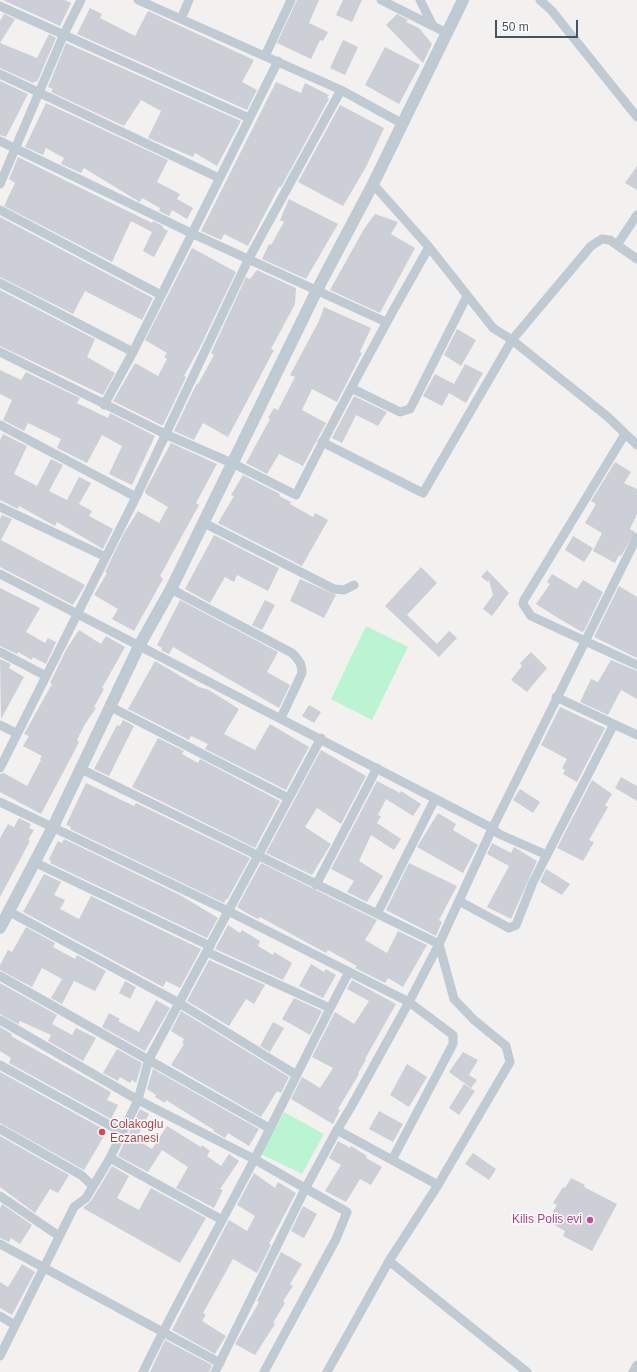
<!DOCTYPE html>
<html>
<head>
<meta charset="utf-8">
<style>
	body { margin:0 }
	#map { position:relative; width:637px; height:1372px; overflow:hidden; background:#f3f0f0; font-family:Arial,sans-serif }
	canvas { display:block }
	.scale { position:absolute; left:495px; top:20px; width:83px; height:18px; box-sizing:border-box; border:2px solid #465360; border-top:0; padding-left:5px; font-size:12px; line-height:14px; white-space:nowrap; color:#465360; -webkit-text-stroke:3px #fff; paint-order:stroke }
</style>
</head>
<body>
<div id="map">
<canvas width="637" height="1372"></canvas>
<div class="scale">50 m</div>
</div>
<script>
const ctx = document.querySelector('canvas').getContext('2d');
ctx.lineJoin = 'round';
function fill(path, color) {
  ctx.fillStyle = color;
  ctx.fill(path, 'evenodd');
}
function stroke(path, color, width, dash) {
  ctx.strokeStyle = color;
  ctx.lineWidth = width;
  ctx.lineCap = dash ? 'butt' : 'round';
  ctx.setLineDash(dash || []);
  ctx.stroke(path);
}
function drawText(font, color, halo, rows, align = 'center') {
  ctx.font = font + ' Arial,sans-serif';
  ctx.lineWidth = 3;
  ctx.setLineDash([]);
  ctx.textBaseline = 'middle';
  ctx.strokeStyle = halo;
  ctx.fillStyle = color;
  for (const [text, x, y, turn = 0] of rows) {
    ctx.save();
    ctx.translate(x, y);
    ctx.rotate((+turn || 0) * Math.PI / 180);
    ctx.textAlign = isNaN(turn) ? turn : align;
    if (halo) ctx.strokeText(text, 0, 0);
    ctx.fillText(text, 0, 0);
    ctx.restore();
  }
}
fill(new Path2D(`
	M366,626L408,647L372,720L331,699Z
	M284,1112L324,1134L302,1174L261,1154Z`), '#bbf4d3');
fill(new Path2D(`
	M3,0H65L71,3L60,26Z
	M297,0H319L309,23L328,32L323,41L320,40L311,59L277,43Z
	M343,0H362L352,22L336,15Z
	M90,8L102,14L100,18L135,36L148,11L254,60L242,82L257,90L247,110L77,34Z
	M4,14L15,19L0,43L37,58L49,34L56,38L37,82L35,81L33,83L0,68V21Z
	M397,14L408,20L406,22L419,28L432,44L423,63L386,25Z
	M343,40L358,47L345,75L330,68Z
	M66,43L241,121L217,166L195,153L193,157L148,138L161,111L141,100L124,126L51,92L53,89L48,87Z
	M385,47L420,65L399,104L365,85Z
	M0,81L28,94L6,137L0,135Z
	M276,82L301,93L305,83L329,95L327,98L329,99L281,187H279L248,246L224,234L221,240L201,231Z
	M46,103L168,160L157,182L180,194L177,199L193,208L187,219L172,210L169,216L159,211L160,208L142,198L140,202L138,201L84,168L81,173L61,164L64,158L46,148L43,155L25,147Z
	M340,105L384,128L366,167L343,206L298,182Z
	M18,157L152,223L153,221L163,226V228L168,231L154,257L143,251L152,232L131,221L112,262L4,206L15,183L9,179Z
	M637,166V190L625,183Z
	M289,199L338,224L306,279L262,259L269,244L271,245L284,222L280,220Z
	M375,214L398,222L391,234L415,248L380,313L330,290L364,229Z
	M0,217L153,298L142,320L85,291L73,314L0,277Z
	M192,248L236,272L200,347L184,376L186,377L163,425H161L113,401L135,363L158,376L167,359L164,357L167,353L145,340Z
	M257,270L296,288L295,304L271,349L274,350L228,437L203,423L194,440L174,431L197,383L198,384L214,355L211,353L246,277L250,279Z
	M0,290L95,339L87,357L115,373L103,395L0,346Z
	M324,307L371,328L360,352L362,353L337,402L312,389L302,410L326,423L303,466L279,454L267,474L246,463L270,419L268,418L274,408L278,410L295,377L290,375L319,321Z
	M457,329L476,340L461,366L444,355Z
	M465,364L483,373L466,403L449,393L442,406L423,396L435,374L454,384Z
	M0,370L21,380L26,372L80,398L77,403L108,418L110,413L155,436L132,485L109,474L122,446L102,435L87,463L57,448L61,439L28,423L24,431L3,420L12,400L0,394Z
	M354,396L387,412L378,426L356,415L342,443L332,438Z
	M3,434L27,446L14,474L37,486L51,459L63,465L49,491L67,500L79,477L91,483L79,504L92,511L89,516L113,529L103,549L57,522L55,526L19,506L18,509L0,500V440Z
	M171,443L217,464L196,503L199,505L160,576L163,579L134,631L112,619L118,609L94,595L107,573L105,572L124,533L138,511L159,523L168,507L146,494L145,491Z
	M615,462L631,472L624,483L637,489V514L630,529L635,532L621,556L619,555L615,563L593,551L602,533L585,523L596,504L591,501Z
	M243,475L280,494L279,496L291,502L290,504L313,517L315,513L328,520L302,566L218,523L234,496L231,495Z
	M2,515L12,519L1,540L85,585L73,605L0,567V519Z
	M214,535L279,568L268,591L237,575L234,582L225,577L210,603L185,589Z
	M573,536L593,548L584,562L565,550Z
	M421,567L437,583L407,615L437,644L449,631L457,638L439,657L385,606Z
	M487,570L509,593L492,616L483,609L493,595L489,580L488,582L481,577Z
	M552,574L577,589L583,580L603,592L584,631L582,632L558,618L536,604L550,584L547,582Z
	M300,579L336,595L324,618L290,601Z
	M619,586L637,597V658L594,637Z
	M0,588L40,608L26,632L45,643L48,638L56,642L46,664L33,657L32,660L18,652L17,654L0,646Z
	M180,600L278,652L267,672L290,685L279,708L173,647L169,654L161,650L162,648L157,645Z
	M265,600L275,605L262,630L252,625Z
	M79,630L101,644L106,636L125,647L102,688L104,689L94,707L96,708L85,724L77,740L79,742L74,752L41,814L0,792V774L4,773L27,786L41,760L40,759L42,756L23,746L29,736L24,734L52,684L50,683L67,648Z
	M531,652L547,668L527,692L511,680L522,666L520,663Z
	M0,659L11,664L9,668L24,677L1,719Z
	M611,660L637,671V699L621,690L608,715L580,702L591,679L598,682Z
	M155,661L199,687L209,690L239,709L224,734L255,750L270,724L309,747L286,790L205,749L208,744L191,736L189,740L128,709Z
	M309,705L321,712L314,723L302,716Z
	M560,707L605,728L577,782L563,774L565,770L562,768L567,759L541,745Z
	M123,720L134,726L109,776L94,769L117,725L120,726Z
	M158,738L184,751L182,754L198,763L200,759L280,801L255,848L132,787Z
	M321,750L366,776L341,824L317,808L305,827L331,844L312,875L266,853Z
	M621,777L637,786V801L615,788Z
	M592,780L612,794L605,805L608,807L589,840L594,842L583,861L557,848Z
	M377,781L400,793L401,791L421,804L413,816L386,799L378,815L381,816L377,823L401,839L394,850L371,835L359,861L383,876L367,902L347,892L354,881L331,869Z
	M86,783L134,806L136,803L250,858L227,900L226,899L224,903L70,829L71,827L66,825Z
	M520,789L540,802L533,813L513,800Z
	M438,813L456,824L453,830L478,845L463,873L417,847Z
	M19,818L31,824L29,828L34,830L28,840L30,841L0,897V838L8,824L14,827Z
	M64,839L180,895L218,918L207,938L50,863L51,861L49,859L58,841L62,843Z
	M492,843L511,853L514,847L537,861L511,919L487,907L509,866L487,854Z
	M261,863L377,920L365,940L387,953L398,931L427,945L403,987L388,978L385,983L355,968L357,966L328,950L326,953L260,917L258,919L248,914L237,907Z
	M409,863L457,886L439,920L442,922L436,936L386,910Z
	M546,869L570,884L562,895L540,882Z
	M44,874L61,882L54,895L65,900L60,909L79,919L91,896L201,949L180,988L166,981L163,987L23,912Z
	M228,925L240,933L242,930L260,941L258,946L273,955L274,952L292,963L283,980L215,949Z
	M26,927L55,943L53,947L75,959L77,955L106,971L95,991L74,981L62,1004L51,998L62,979L42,968L32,987L0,970V965L8,950L12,952Z
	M209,960L265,985L254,1004L246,999L229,1026L187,1001Z
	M311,964L324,972L326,969L336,975L323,998L299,986Z
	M352,980L396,1004L365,1059L366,1060L358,1073L359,1074L338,1109L340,1110L333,1124L291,1099L302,1077L320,1088L333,1068L312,1057L335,1012L354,1024L369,1001L347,989Z
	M125,981L136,987L130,999L119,993Z
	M0,983L57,1015L52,1024L72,1035L76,1028L96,1038L83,1061L48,1041L51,1035L20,1021L18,1024L0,1014Z
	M294,998L322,1011L310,1035L282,1019Z
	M156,1000L170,1008L145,1051L102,1027L109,1013L120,1019L118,1021L139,1032Z
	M181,1011L289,1077L281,1093L277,1091L261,1117L171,1065L184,1044L182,1043L184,1039L171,1031Z
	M273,1022L284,1028L270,1052L260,1046Z
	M0,1027L12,1034L11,1036L111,1092L107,1100L118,1105L111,1119L9,1063L11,1058L0,1051Z
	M117,1049L142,1063L136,1083L132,1080L130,1083L120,1077L118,1081L103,1073Z
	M463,1052L478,1060L469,1075L477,1080L471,1088L449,1072Z
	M407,1064L427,1077L409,1107L390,1095Z
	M153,1069L259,1129L249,1146L228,1133L225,1138L218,1134L213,1131L214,1130L166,1100L165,1103L155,1097L156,1095L147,1089Z
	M0,1072L107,1131L84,1170L0,1123Z
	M464,1084L475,1091L459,1115L449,1108Z
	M140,1109L149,1114L136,1139L152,1149L167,1126L201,1147L202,1145L210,1151L207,1156L221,1166L229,1154L239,1161L220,1189L223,1190L214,1208L176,1188L188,1167L162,1150L148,1172L118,1156Z
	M379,1111L403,1124L393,1142L369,1129Z
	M0,1136L69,1175L58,1193L50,1189L35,1213L0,1187Z
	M338,1141L350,1148L351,1146L367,1156L366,1158L382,1167L371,1185L360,1179L346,1202L325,1191L341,1165L329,1158Z
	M473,1153L496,1169L489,1180L465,1164Z
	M112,1166L129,1176L117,1198L139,1210L151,1188L206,1218L180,1263L83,1208L91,1201Z
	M254,1173L275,1188L278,1182L296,1193L269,1244L271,1245L257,1273L233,1259L203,1313L206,1315L202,1321L226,1336L215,1354L172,1330L229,1220L247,1231L255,1216L237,1205Z
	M571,1178L585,1185L584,1187L617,1204L592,1251L563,1236L565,1231L547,1221L557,1205L553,1203L563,1187L565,1188Z
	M2,1204L32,1225L20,1244L11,1238L9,1242L0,1238V1208Z
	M303,1206L317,1214L304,1238L291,1231Z
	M281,1252L302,1264L290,1284L293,1286L283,1301L285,1303L273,1323L275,1324L255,1355L235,1344L259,1302L257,1301Z
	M22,1264L35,1272L12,1315L0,1308V1282L8,1287Z
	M165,1340L212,1365L209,1372H150Z`), '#cccfd6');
stroke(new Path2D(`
	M138,0L341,90L403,124
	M381,0L447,33
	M420,0L433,26
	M540,0L552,11L637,117
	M0,6L249,118
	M181,19L189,0
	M265,56L291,0
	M0,74L219,178
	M0,141L191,233L386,322
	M0,184L64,34L81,0
	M373,184L429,247L493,328L512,340L608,417L637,445
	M0,210L161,295
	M617,245L637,215
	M0,283L133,352
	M0,352L165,434L234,464L296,495C338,411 382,329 429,247
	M351,388L400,412L410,409L467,296
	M104,405L133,352L278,61
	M0,425L136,497
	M625,434L524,600L523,604L531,616L637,665
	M322,442L423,493L512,340L591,246L602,239L610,240L637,259
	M0,507L106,557
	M204,523L334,589L344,590L354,585
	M0,574L488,826L499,834L547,855
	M171,589L292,653C299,660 302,664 302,673L281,718
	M0,652L46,676
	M556,697L637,735
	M111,707L288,798
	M0,725L16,733
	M0,768L136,497L249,258L341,90
	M81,769L439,944L454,999L474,1020L506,1046L510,1062L438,1185L389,1261L327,1372
	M0,802L228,911L409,1002L453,1035V1044L392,1160
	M34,862L210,946
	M316,885L377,768
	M459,901L509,928L516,925L533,882L614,724
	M8,911L179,1003L295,1074
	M377,914L435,799
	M207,952L330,1008
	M0,976L269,1128
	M0,1020L138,1100L254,1159L347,1212L336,1239L264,1372
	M0,1065L122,1132
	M0,1129L81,1175L93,1186
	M337,1130L438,1185
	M110,1158L222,1220
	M0,1196L59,1236
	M0,1244L220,1363
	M389,1261L527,1372
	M0,1316L15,1325
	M0,1356L74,1207L86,1198L110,1158L138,1100L149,1059L321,738
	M143,1372C178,1300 217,1231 254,1160C286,1098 316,1034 349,972
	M215,1372L305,1189L337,1130L351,1107L409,1002L439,944L492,829L637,537
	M633,1372L637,1365`), '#bfcad3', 9);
stroke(new Path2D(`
	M0,928L53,827L139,646L171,589L317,290L373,184L463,0`), '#bfcad3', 12);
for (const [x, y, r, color] of [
	[102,1132,4,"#e0444e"],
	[590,1220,4,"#d1479c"]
]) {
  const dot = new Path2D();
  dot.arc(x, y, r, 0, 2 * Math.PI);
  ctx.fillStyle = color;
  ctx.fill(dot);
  stroke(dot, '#fff', 1.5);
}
drawText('12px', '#be3a42', '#fff', [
	["Colakoglu",110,1125],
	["Eczanesi",110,1139]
], 'left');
drawText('12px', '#b23c85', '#fff', [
	["Kilis Polis evi",582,1220]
], 'right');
</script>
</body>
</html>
